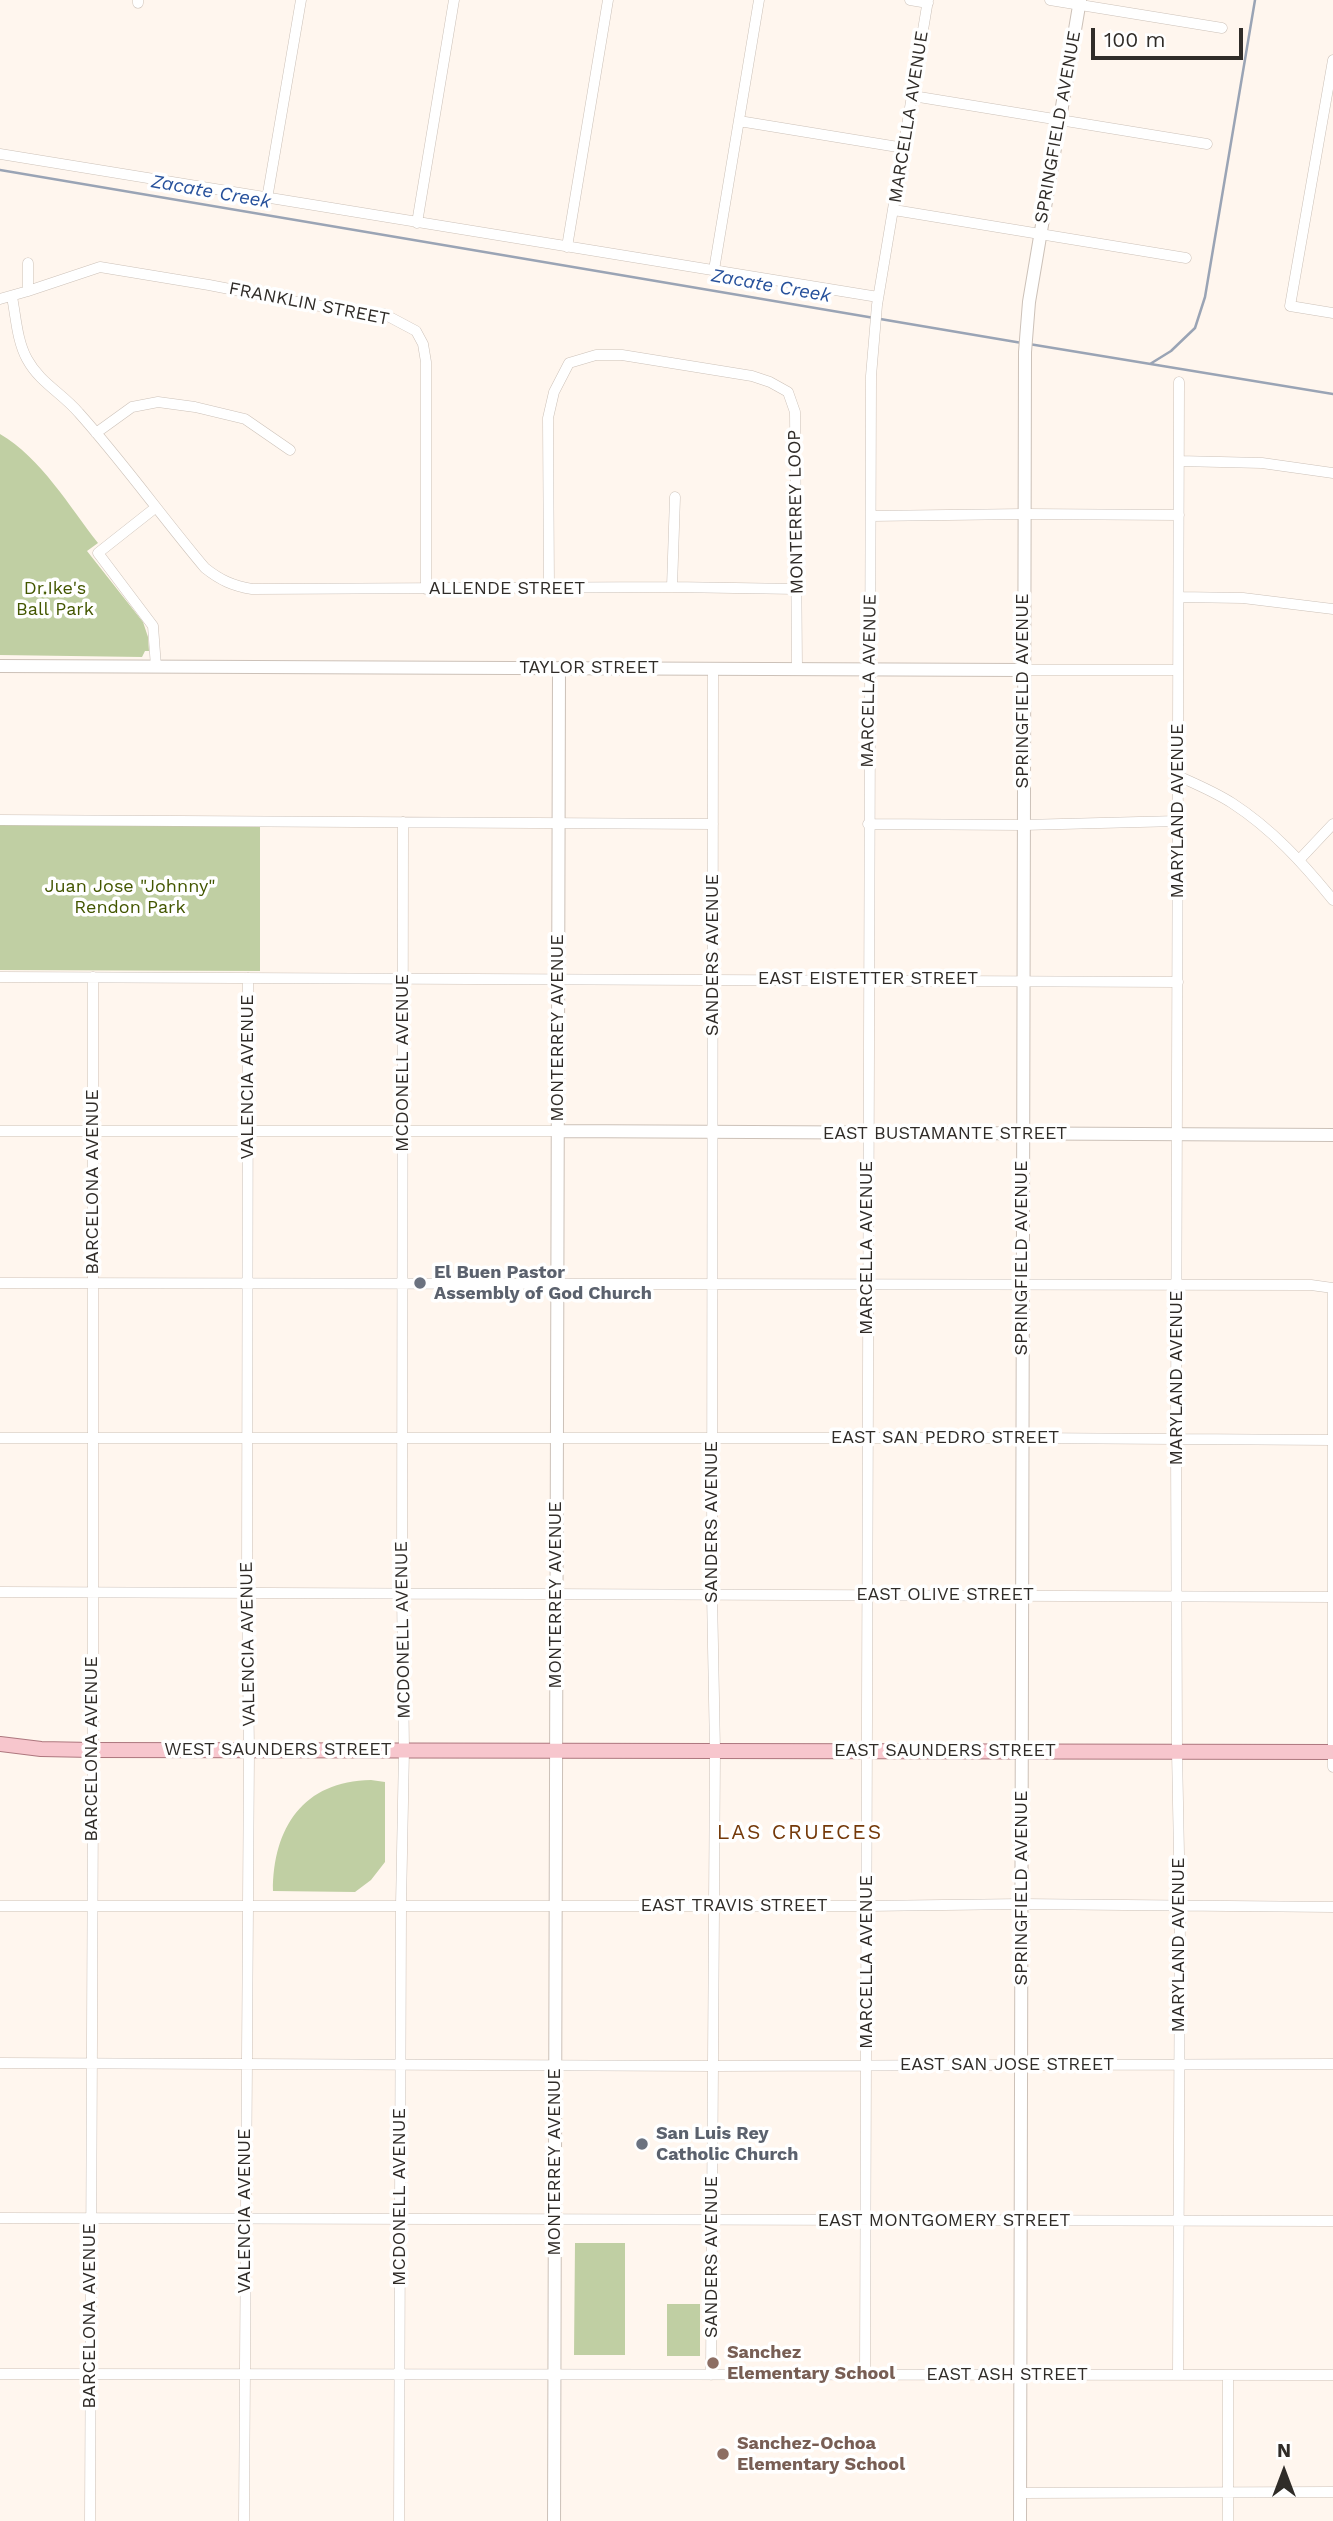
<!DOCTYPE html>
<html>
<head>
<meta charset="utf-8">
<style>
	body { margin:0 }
	#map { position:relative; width:1333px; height:2521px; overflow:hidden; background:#fff6ee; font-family:"Work Sans",sans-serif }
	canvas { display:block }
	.north { position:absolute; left:1249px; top:2437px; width:70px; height:70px; -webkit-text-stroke:5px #fff; paint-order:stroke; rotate:0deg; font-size:19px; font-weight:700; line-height:28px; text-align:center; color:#302c28 }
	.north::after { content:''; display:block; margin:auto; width:24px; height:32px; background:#302c28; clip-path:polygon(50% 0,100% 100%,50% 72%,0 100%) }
	.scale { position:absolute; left:1091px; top:28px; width:152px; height:32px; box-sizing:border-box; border:4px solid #302c28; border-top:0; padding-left:9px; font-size:21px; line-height:24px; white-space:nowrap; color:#302c28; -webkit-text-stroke:5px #fff; paint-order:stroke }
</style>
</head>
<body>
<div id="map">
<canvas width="1333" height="2521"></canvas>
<div class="north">N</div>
<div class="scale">100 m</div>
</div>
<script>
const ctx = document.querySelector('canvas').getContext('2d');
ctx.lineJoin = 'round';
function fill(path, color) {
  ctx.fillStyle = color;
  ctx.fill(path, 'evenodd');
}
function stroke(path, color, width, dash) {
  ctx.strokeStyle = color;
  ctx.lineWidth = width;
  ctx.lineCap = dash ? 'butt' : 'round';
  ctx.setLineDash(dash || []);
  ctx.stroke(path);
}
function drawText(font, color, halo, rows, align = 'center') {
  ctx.font = font + ' "Work Sans",sans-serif';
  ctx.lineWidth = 7;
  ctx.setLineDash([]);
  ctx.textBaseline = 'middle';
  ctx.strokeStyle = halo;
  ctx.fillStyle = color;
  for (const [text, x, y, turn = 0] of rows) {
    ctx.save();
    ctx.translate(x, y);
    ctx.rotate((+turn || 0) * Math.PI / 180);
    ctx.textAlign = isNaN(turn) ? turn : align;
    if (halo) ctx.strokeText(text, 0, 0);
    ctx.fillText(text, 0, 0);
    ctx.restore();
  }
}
fill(new Path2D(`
	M0,434C41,458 69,506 98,543L87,551L143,622L148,637L149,651H145L142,657L0,655Z
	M0,825H260V971L0,970Z
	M371,1780L385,1782V1862L371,1880L355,1892L273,1891C273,1828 303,1781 371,1780Z
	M575,2243H625V2355H574Z
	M667,2304H700V2356H667Z`), '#c0cfa3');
stroke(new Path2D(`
	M0,170L1022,343
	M1029,344L1333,394
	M1150,364L1171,351L1195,328L1205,297L1255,0`), '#9aa4b5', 2.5);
const street = new Path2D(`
	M910,0L928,3
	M1050,0L1222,28
	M138,3V0
	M1333,60L1290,306L1333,313
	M913,96L1207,144
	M739,121L904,148
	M0,154L878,297
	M267,199L301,0
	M894,210L1186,258
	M417,223L454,0
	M567,247L608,0
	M28,263V291L100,267L209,285L312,305L384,314L416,331L423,344L426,362V589
	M714,270L759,0
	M12,297C16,317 17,341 27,359C40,383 62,393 79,413C123,462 162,517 205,568C220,580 233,586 252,589L672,587L797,589
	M0,299L28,291
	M96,433L132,407L158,402L195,407L245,419L290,450
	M1179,461L1262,463L1333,473
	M155,508L98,553L153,626L156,667
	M871,516L1024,514L1179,515
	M672,587L675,497
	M549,589L548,418L554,392L569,363L596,355H622L752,376L770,382L788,392L795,412L797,669
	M1179,597L1243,598L1333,609
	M1023,670H1178
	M1178,776C1196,784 1215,792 1232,803C1272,829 1303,863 1333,900
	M0,820L713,824
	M868,824L1023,825L1178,821
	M1300,859L1333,824
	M0,977L1178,982
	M0,1131H558
	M0,1283L1311,1285L1333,1288
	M1333,1288V1767
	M0,1438H1022L1333,1440
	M0,1592L1333,1597
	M0,1906H867L1021,1904L1333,1907
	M0,2063L713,2066L1333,2064
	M0,2218L1333,2221
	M0,2374L1333,2375
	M711,2375L715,1751L712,1594L713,669
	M865,2375L871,376L877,305L928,0
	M1178,2375L1180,1906L1177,1751L1176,1439L1179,382
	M1020,2493L1333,2492
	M90,2521L93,1795V977
	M244,2521L249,1750L247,1593L248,978
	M399,2521L401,1905L404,1750L402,1593L403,822
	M1228,2521V2375`);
const secondary = new Path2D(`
	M0,666L1023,670
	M558,1131L1333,1135
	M554,2521L559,668
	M1020,2521L1025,352L1029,302L1080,0`);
const primary = new Path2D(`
	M0,1744L41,1749L92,1750L1333,1752`);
stroke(street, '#ccc1b8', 11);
stroke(secondary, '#ccc1b8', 14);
stroke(primary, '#ad777e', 16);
stroke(street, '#fff', 10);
stroke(secondary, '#fff', 12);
stroke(primary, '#f7c6cd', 14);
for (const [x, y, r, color] of [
	[420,1283,7,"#6b7280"],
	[642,2144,7,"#6b7280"],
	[713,2363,7,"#8d6e63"],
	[723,2454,7,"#8d6e63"]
]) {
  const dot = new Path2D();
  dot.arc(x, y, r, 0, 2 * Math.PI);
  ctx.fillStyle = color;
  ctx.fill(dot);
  stroke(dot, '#fff', 2.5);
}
drawText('18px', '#302c28', '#fff', [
	["MARCELLA AVENUE",909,117,-81],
	["SPRINGFIELD AVENUE",1058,127,-80],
	["FRANKLIN STREET",309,304,11],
	["MONTERREY LOOP",796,512,-91],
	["ALLENDE STREET",507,589],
	["TAYLOR STREET",589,668],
	["MARCELLA AVENUE",869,681,-89],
	["SPRINGFIELD AVENUE",1023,691,-90],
	["MARYLAND AVENUE",1178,811,-90],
	["SANDERS AVENUE",713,955,-90],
	["EAST EISTETTER STREET",868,979],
	["MONTERREY AVENUE",558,1028,-90],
	["MCDONELL AVENUE",403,1063,-90],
	["VALENCIA AVENUE",248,1077,-90],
	["EAST BUSTAMANTE STREET",945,1134],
	["BARCELONA AVENUE",93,1182,-90],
	["MARCELLA AVENUE",867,1248,-90],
	["SPRINGFIELD AVENUE",1022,1258,-90],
	["MARYLAND AVENUE",1177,1378,-90],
	["EAST SAN PEDRO STREET",945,1438],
	["SANDERS AVENUE",712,1522,-90],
	["MONTERREY AVENUE",556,1595,-90],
	["EAST OLIVE STREET",945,1595],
	["MCDONELL AVENUE",403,1630,-91],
	["VALENCIA AVENUE",248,1644,-91],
	["BARCELONA AVENUE",92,1749,-90],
	["WEST SAUNDERS STREET",278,1750],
	["EAST SAUNDERS STREET",945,1751],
	["SPRINGFIELD AVENUE",1022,1888,-90],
	["EAST TRAVIS STREET",734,1906],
	["MARYLAND AVENUE",1179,1945,-90],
	["MARCELLA AVENUE",867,1962,-90],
	["EAST SAN JOSE STREET",1007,2065],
	["MONTERREY AVENUE",555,2162,-90],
	["MCDONELL AVENUE",400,2197,-90],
	["VALENCIA AVENUE",245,2211,-90],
	["EAST MONTGOMERY STREET",944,2221],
	["SANDERS AVENUE",712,2257,-90],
	["BARCELONA AVENUE",90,2316,-90],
	["EAST ASH STREET",1007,2375]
]);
drawText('18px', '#435600', '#fff', [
	["Dr.Ike's",55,589],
	["Ball Park",55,610],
	["Juan Jose \"Johnny\"",130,887],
	["Rendon Park",130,908]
]);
drawText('bold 18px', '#5b616d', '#fff', [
	["El Buen Pastor",434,1273],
	["Assembly of God Church",434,1294],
	["San Luis Rey",656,2134],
	["Catholic Church",656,2155]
], 'left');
drawText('bold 18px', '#785e54', '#fff', [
	["Sanchez",727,2353],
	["Elementary School",727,2374],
	["Sanchez-Ochoa",737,2444],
	["Elementary School",737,2465]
], 'left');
drawText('italic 19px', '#26509b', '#fff', [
	["Zacate Creek",211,192,10],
	["Zacate Creek",771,286,10]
]);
ctx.letterSpacing = '2px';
drawText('21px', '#743909', '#fff', [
	["LAS CRUECES",800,1833]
]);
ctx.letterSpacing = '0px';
</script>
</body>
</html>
